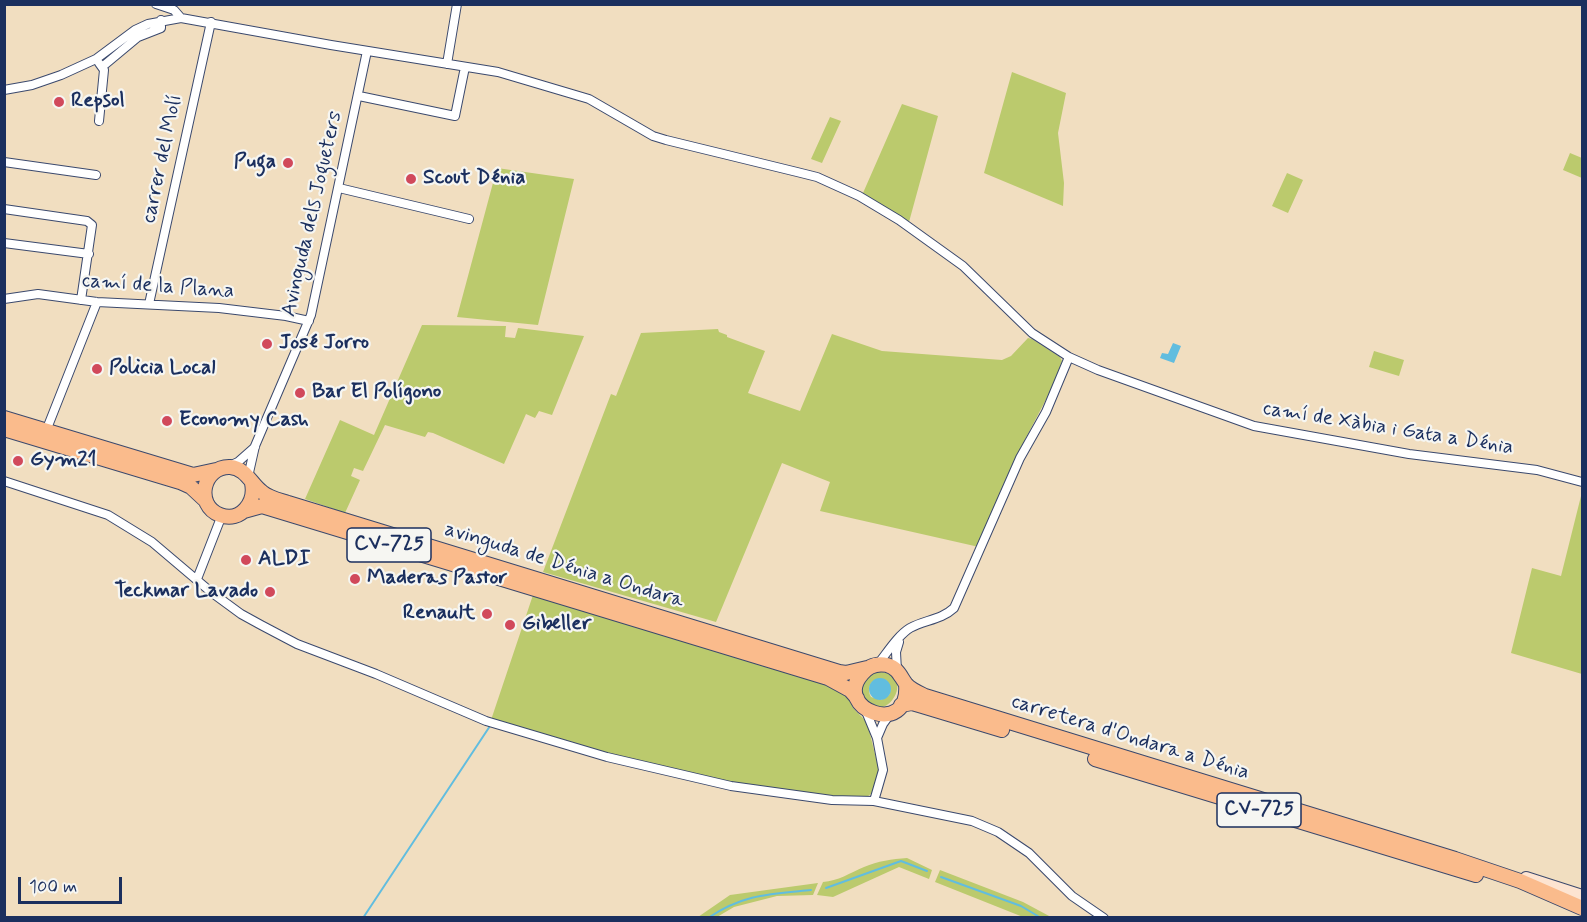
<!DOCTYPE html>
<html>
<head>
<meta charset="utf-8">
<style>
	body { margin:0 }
	#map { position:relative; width:1587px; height:922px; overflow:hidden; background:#f1dec0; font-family:Mynerve,sans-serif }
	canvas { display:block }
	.frame { position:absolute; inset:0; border:6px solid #1b2f5e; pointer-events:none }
	.scale { position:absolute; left:18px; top:877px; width:104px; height:27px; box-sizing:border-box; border:3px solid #1b2f5e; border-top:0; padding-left:8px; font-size:18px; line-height:21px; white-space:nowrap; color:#1b2f5e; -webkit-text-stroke:4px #f6f6f2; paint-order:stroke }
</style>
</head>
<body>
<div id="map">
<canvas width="1587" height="922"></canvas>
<div class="frame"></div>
<div class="scale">100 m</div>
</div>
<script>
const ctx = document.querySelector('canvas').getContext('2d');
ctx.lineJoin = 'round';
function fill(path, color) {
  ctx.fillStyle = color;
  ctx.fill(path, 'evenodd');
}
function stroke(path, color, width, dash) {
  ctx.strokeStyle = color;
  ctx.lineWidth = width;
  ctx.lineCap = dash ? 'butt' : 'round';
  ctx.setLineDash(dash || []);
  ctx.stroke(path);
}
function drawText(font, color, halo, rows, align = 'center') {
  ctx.font = font + ' Mynerve,sans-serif';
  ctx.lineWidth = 4.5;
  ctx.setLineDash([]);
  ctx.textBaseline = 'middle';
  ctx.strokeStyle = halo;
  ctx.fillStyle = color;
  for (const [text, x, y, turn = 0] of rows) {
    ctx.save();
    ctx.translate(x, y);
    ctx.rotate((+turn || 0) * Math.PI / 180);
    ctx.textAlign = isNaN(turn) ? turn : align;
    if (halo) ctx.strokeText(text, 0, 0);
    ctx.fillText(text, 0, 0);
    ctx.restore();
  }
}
fill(new Path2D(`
	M1012,72L1066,93L1058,133L1064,183L1063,206L984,173Z
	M902,104L938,116L909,222L863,193Z
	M830,117L841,121L822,163L811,159Z
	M1570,153L1582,158V178L1563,170Z
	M497,168L574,179L538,325L457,317Z
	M1287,173L1303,180L1288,213L1272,206Z
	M422,325L506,326L505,337L515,338L518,328L584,336L552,415L539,411L535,418L526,414L504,464L433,433L428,432L425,437L385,425L363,471L354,468L351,476L360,480L345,513L305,499L340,420L374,435Z
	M718,329L719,332L727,335V337L765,351L748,393L800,411L832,334L882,351L1002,360L1011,356L1028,338L1032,339L1060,357L1062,361L1054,384L1017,455L979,547L820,511L830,482L782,463L716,622L543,572L611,394L616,396L641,333Z
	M1374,351L1404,360L1399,376L1369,367Z
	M1582,492V674L1511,653L1532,568L1561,576Z
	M533,595L832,685L849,696L853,708L867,722L878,766V777L872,793L867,797H836L732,784L605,753L491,720Z
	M877,672C920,671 885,730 865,698C858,687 866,676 877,672ZM876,679L886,680L891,689L889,695L881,700L871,697C867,690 869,683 876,679Z
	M907,858L932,870L929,879L899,867L833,897L817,895L823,882C838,881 850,873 864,867C878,861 892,859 907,858Z
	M940,870L1023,902L1051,917H1023L935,882Z
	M818,883L813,895L777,896L734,907L717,917H698L730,895Z`), '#bbca6d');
fill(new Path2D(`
	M1173,343L1181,346L1174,363L1160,358L1162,353L1168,354Z
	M869 689a11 11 0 1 1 22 0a11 11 0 1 1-22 0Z`), '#61bddf');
stroke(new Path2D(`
	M941,877L1021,906L1041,918
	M826,888L901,861L927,871
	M363,918L490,726
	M708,918C743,894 770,894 811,890`), '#61bddf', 2);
const street = new Path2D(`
	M156,4L174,10L181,18
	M447,64L457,4
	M102,67L138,37L161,28V20
	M4,90L32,85L61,75L96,59L135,30L148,24L181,18L331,45L498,72L589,99L653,136L666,140L797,172L817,177L859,196L899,220L963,266L1032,333L1069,357L1098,370L1254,426L1409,454L1537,470L1582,482
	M359,96L455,116L465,67
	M99,121L104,70L99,63
	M4,162L96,175
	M339,188L469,219
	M4,209L87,221L92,225L81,300
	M4,243L89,254
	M4,299L38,294L97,302L219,308L286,316L309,321
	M149,304L211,22
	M46,431L97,302
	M229,466L238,462L255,447
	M248,477L255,446L311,315L367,51
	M4,481L108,515L152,542L211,592L241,614L261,625L297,644L376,674L486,721L607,757L731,786L832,800L874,801L972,821L998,832L1029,853L1072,896L1104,918
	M197,579L222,515
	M878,664C887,653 897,636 910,628C924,620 941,620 954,608L1020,458L1046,412L1069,357
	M897,671L896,652L899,642
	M865,709L877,738L883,770L874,801
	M877,738L883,724L891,713`);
const secondary = new Path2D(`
	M1526,878L1582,896`);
const primary = new Path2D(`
	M4,418L193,475L216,470
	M4,429L180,482L191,487L205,500
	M252,483C256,502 241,523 220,515C194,505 203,466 230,467C246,468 251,484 262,492C269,498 279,500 288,503L839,672L846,673L867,668
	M244,511L262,506L828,678L850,690L857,698
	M906,684C911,739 831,709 862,674C868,666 877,663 887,665C898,668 900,676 906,684C910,689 919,693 925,696L1455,859L1520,881L1582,908
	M901,705L912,703L919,705L1002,730
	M1095,759L1476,875`);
stroke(street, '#3b496d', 10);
stroke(secondary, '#3b496d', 14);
stroke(primary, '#3b496d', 16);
stroke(street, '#fff', 8);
stroke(secondary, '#fde4d1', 12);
stroke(primary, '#fabb8c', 14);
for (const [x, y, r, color] of [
	[59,102,6,"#d1495b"],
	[288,163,6,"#d1495b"],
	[411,179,6,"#d1495b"],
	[267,344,6,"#d1495b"],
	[97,369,6,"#d1495b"],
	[300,393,6,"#d1495b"],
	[167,421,6,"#d1495b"],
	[18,461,6,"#d1495b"],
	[246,560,6,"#d1495b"],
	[355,579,6,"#d1495b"],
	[270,592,6,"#d1495b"],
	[487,614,6,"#d1495b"],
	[510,625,6,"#d1495b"]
]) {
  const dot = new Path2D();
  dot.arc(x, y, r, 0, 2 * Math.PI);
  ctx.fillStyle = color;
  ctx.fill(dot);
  stroke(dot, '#f6f6f2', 2);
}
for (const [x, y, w] of [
	[389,545,84],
	[1259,810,84]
]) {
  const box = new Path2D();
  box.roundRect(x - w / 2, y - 17, w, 34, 4.5);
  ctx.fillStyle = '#f6f6f2';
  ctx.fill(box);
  stroke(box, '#1b2f5e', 1.5);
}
drawText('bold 20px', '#1b2f5e', null, [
	["CV-725",389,545],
	["CV-725",1259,810]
]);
drawText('bold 21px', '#1b2f5e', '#f6f6f2', [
	["Repsol",71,102],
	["Puga",276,163,"right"],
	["Scout Dénia",423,179],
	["José Jorro",279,344],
	["Policia Local",109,369],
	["Bar El Polígono",312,393],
	["Economy Cash",179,421],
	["Gym21",30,461],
	["ALDI",258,560],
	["Maderas Pastor",367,579],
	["Teckmar Lavado",258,592,"right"],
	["Renault",475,614,"right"],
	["Gibeller",522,625]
], 'left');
drawText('21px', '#1b2f5e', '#f6f6f2', [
	["carrer del Molí",163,159,-78],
	["Avinguda dels Jogueters",313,214,-77],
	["camí de la Plana",158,287,4],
	["camí de Xàbia i Gata a Dénia",1388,429,9],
	["avinguda de Dénia a Ondara",564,566,17],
	["carretera d'Ondara a Dénia",1130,738,17]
]);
</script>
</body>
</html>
